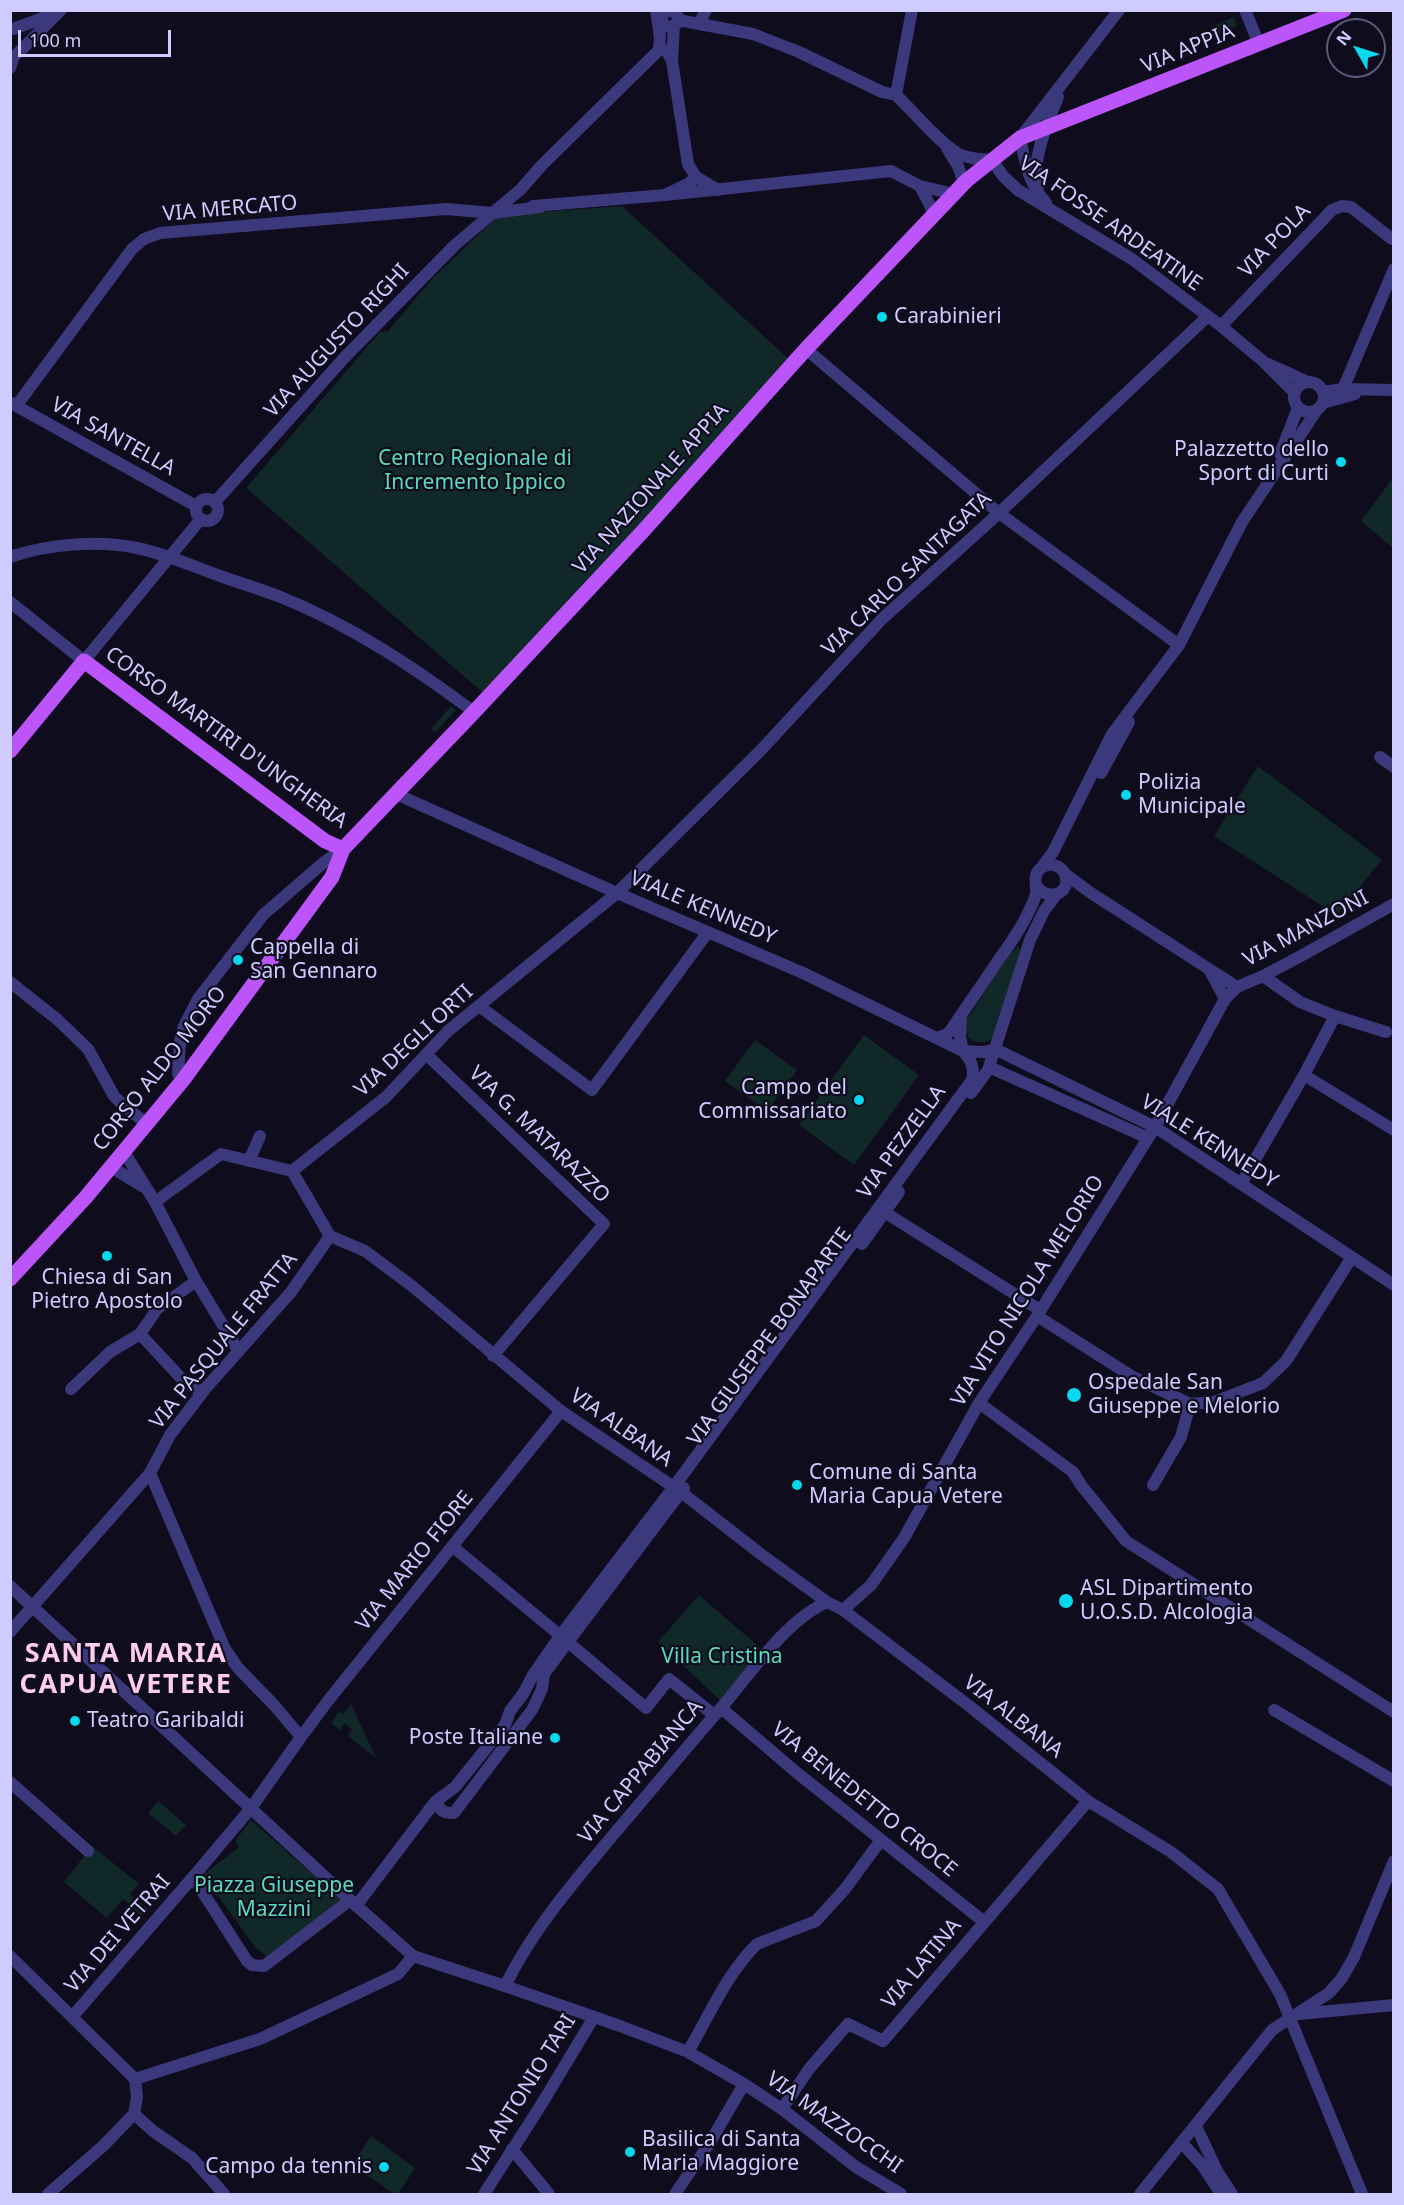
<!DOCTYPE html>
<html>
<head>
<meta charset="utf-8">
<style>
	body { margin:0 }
	#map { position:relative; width:1404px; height:2205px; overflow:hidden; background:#0f0c1e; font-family:"Noto Sans",sans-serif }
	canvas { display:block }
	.frame { position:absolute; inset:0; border:12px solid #d0cbfe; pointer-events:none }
	.north { position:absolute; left:1326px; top:18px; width:60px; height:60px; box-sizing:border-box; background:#0f0c1e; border:2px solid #5c5878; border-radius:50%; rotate:309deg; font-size:16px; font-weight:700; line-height:24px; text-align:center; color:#d0cbfe }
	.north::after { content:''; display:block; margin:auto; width:21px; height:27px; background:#06d9ee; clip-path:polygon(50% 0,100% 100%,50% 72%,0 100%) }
	.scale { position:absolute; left:18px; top:30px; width:153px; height:27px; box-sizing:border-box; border:3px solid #d0cbfe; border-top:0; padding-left:8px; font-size:18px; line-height:21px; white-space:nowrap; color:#d0cbfe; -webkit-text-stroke:4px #0f0c1e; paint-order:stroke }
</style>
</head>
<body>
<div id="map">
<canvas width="1404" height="2205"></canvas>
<div class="frame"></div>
<div class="north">N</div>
<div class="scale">100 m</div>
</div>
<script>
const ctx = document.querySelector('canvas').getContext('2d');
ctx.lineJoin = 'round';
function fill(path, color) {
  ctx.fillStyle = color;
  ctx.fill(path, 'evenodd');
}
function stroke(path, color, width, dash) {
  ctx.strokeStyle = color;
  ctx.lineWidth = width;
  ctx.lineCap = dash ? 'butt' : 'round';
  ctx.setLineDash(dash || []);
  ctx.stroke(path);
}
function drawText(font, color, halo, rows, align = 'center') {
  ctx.font = font + ' "Noto Sans",sans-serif';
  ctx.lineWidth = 4.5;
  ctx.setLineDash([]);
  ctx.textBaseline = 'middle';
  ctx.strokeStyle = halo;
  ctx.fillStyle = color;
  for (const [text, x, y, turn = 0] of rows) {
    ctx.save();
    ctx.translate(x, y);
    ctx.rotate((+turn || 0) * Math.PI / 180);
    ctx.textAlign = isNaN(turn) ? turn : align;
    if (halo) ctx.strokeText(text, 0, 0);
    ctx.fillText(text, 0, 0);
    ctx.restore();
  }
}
fill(new Path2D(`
	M1234,17L1237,26L1214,36L1210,27Z
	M622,206L793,363L488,697L246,488L380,332L388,331L433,278L499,215Z
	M1393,478V548L1361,521Z
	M451,706L456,710L435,732L431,729Z
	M1258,766L1382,860L1336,915L1214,836Z
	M1018,946L1021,949L993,1038C985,1045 970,1044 966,1032C965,1029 966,1025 966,1021L1008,956Z
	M864,1035L919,1075L854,1165L799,1125Z
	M755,1040L797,1070L767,1111L725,1081Z
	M699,1595L766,1653L724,1704L658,1642Z
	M351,1704L376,1758L348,1736L352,1729L345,1723L340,1730L331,1723L339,1712L343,1714Z
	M158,1801L186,1825L176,1836L148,1813Z
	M251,1820L341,1899L269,1958L255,1947L203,1875L239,1847L235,1841Z
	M92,1846L139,1884L130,1894L148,1909L142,1916L123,1899L107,1918L64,1882Z
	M371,2136L415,2168L398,2194H394L352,2165Z`), '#102827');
stroke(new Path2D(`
	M656,10L660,37L659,50
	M1245,10L1259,44
	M662 19a8 8 0 1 1 16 0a8 8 0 1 1-16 0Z
	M678,20L753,34L799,52L882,92L896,95
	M699,24L706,10
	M674,25L672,61L688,164L696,177L718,190
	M13,29L54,14
	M18,53L61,10
	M10,68L14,56
	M896,95C912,110 941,145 959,154C969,159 980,159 992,160L1003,176L1018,190L1132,259L1221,326L1264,362L1295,393
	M896,95L912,10
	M947,148L958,166L964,183
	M920,186L935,215
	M1038,187C1030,163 1048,120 1058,97
	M665,195L891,171L920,186L954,194
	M1046,203C1028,182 1026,165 1020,138L1119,10
	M533,206L665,195L688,184L696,177
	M1221,326L1332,210L1342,206L1351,207L1392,239
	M806,349L999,513L1179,645
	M1268,364L1308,382
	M1294 397a15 15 0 1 1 30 0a15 15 0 1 1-30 0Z
	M1343,389L1394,269
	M1323,392L1343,389L1394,390
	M11,403L196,506
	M1323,403L1355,394
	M17,405L132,249L144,239L160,233L446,209L493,213L540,207
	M1280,454L1298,408
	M196 510a11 11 0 1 1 22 0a11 11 0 1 1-22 0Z
	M215,502L345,357L455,245L521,189L542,165L659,50H664L668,53L672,61
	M10,557C48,544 97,540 137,548C166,554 195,567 223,577C243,584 263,590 283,598C352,626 415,668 474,712
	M10,602L84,661L200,520
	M1380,757L1394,767
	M1101,773L1129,722
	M1042,867L1053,852L1112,734L1179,645L1242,522L1317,410
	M1064,873L1091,893L1237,987
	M1210,971L1225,999
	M1263,976L1300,1002L1335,1016L1386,1032
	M10,982L58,1020L88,1049L114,1096L123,1105L147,1124
	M479,1006L592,1090L708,932
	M961,1016L960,1037L963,1051L985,1052L995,1049
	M936,1038L946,1035L951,1030C966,1007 982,985 997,962C1008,947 1019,932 1027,915C1030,909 1034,901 1036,894C1037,885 1032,875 1041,868C1050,861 1064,866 1066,878C1069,897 1044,900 1036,885
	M995,1049L1155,1127L1394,1285
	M427,1055L604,1224L493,1356
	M989,1067L1148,1138
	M1304,1075L1394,1130
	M183,1080L178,1074L180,1042L184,1026L198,999L263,915L323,863L343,849
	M971,1093L988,1070L1030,940L1044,911L1056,895
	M124,1152L155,1202L196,1281L238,1350
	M249,1161L260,1136
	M111,1167L144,1187
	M292,1171L386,1097L448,1031L617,893L762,749L882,619L999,513L1207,317
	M1241,1184L1304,1075L1335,1016
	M155,1202L221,1154L292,1171L330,1236L365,1251L412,1286L561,1411L681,1492L762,1555L827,1602L843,1610L968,1705L1088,1801L1171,1852L1218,1889L1280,1994L1362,2194
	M878,1208L1040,1310
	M862,1244L899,1192
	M196,1281L157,1309L140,1334L181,1378L202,1393
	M1037,1316L1133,1377L1190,1404L1214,1402L1263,1383L1286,1361L1352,1257
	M71,1389L110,1352L140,1334
	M979,1403L1073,1472L1081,1485L1126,1541L1394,1712
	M150,1473L225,1649L238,1668L274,1705L301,1737L251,1808L193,1877L247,1961L252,1965L264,1966L350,1900
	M1153,1485L1181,1437L1190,1404
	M684,1488L568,1642L646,1708L669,1679L714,1715
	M10,1586L350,1900L413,1956L505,1986L620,2026L688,2052L744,2084L782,2109L856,2167L901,2194
	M843,1610L871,1585L904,1538L979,1403L1037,1316L1155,1127L1225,999L1237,987L1263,976L1299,957L1394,904
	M10,1632L150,1473L170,1435L205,1389L291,1292L330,1236
	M721,1708L796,1772L983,1921
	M1274,1710L1394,1781
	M301,1737L327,1702L561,1411
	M10,1782L88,1851
	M436,1801C440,1811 443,1813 454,1813L532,1710L542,1689L544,1674L568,1642L452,1546
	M356,1906L428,1811L436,1801L455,1787L505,1725L510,1711L523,1694L533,1675L560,1636L673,1488L972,1080C975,1068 971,1060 963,1051L803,973L617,893L396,794
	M10,1956L135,2079
	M505,1986C533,1929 574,1882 614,1834C650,1792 685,1749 721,1708C750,1674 786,1620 827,1602
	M1299,2014L1394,2005
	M72,2017L193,1877
	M688,2052C709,2016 727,1973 757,1944L816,1921L845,1889L881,1840
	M135,2079L260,2039L398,1974L413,1956
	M782,2109L809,2069L848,2024L883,2041L1088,1801
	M134,2114L153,2131L192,2158L224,2194
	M134,2114L137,2097L135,2079
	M1196,2126L1217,2171L1232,2194
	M1182,2143L1202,2165L1221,2194
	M512,2149L549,2194
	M48,2194L103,2146L134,2114
	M484,2194L541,2105L594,2017
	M675,2194L709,2144L744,2084
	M1140,2194L1272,2030L1329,1993L1342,1978L1354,1957L1394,1861`), '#3b397c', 12);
stroke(new Path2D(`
	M10,751L84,661L325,841L343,849
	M10,1279L86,1197L183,1080L332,877L343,849L474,712L644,530L806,349L966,181L1020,138L1344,10`), '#bb55fa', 15);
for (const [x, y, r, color] of [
	[882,317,6,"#06d9ee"],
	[1341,462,6,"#06d9ee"],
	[1126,795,6,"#06d9ee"],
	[238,960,6,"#06d9ee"],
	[859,1100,6,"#06d9ee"],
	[107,1256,6,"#06d9ee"],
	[1074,1395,8,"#06d9ee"],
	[797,1485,6,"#06d9ee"],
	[1066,1601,8,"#06d9ee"],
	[75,1721,6,"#06d9ee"],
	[555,1738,6,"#06d9ee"],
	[630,2152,6,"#06d9ee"],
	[384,2167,6,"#06d9ee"]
]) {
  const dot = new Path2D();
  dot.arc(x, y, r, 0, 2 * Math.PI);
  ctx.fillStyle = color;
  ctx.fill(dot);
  stroke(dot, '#0f0c1e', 2);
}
drawText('21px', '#d0cbfe', '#0f0c1e', [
	["VIA APPIA",1188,49,-22],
	["VIA MERCATO",230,209,-5],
	["VIA FOSSE ARDEATINE",1110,224,35],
	["VIA POLA",1275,241,-46],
	["VIA AUGUSTO RIGHI",337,341,-47],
	["VIA SANTELLA",113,437,29],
	["VIA NAZIONALE APPIA",651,489,-48],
	["VIA CARLO SANTAGATA",907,574,-44],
	["CORSO MARTIRI D'UNGHERIA",226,738,36],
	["VIALE KENNEDY",703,908,23],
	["VIA MANZONI",1306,929,-28],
	["VIA DEGLI ORTI",414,1041,-43],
	["CORSO ALDO MORO",160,1069,-52],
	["VIA G. MATARAZZO",539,1135,44],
	["VIA PEZZELLA",902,1142,-54],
	["VIALE KENNEDY",1209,1142,32],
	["VIA VITO NICOLA MELORIO",1028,1291,-58],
	["VIA GIUSEPPE BONAPARTE",770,1337,-54],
	["VIA PASQUALE FRATTA",224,1341,-51],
	["VIA ALBANA",621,1428,35],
	["VIA MARIO FIORE",415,1561,-51],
	["VIA ALBANA",1013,1717,38],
	["VIA CAPPABIANCA",641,1772,-50],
	["VIA BENEDETTO CROCE",864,1800,39],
	["VIA DEI VETRAI",118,1934,-49],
	["VIA LATINA",922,1964,-50],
	["VIA ANTONIO TARI",522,2095,-58],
	["VIA MAZZOCCHI",834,2123,35]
]);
drawText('21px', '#d0cbfe', '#0f0c1e', [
	["Carabinieri",894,317],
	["Palazzetto dello",1329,450,"right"],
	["Sport di Curti",1329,474,"right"],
	["Polizia",1138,783],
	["Municipale",1138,807],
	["Cappella di",250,948],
	["San Gennaro",250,972],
	["Campo del",847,1088,"right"],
	["Commissariato",847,1112,"right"],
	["Chiesa di San",107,1278,"center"],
	["Pietro Apostolo",107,1302,"center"],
	["Ospedale San",1088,1383],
	["Giuseppe e Melorio",1088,1407],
	["Comune di Santa",809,1473],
	["Maria Capua Vetere",809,1497],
	["ASL Dipartimento",1080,1589],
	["U.O.S.D. Alcologia",1080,1613],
	["Teatro Garibaldi",87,1721],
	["Poste Italiane",543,1738,"right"],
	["Basilica di Santa",642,2140],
	["Maria Maggiore",642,2164],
	["Campo da tennis",372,2167,"right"]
], 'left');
drawText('21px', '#5adbb9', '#0f0c1e', [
	["Centro Regionale di",475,459],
	["Incremento Ippico",475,483],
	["Villa Cristina",722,1657],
	["Piazza Giuseppe",274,1886],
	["Mazzini",274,1910]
]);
ctx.letterSpacing = '1.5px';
drawText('bold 27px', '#fecdec', '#0f0c1e', [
	["SANTA MARIA",126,1654],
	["CAPUA VETERE",126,1685]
]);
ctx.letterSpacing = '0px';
</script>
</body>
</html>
